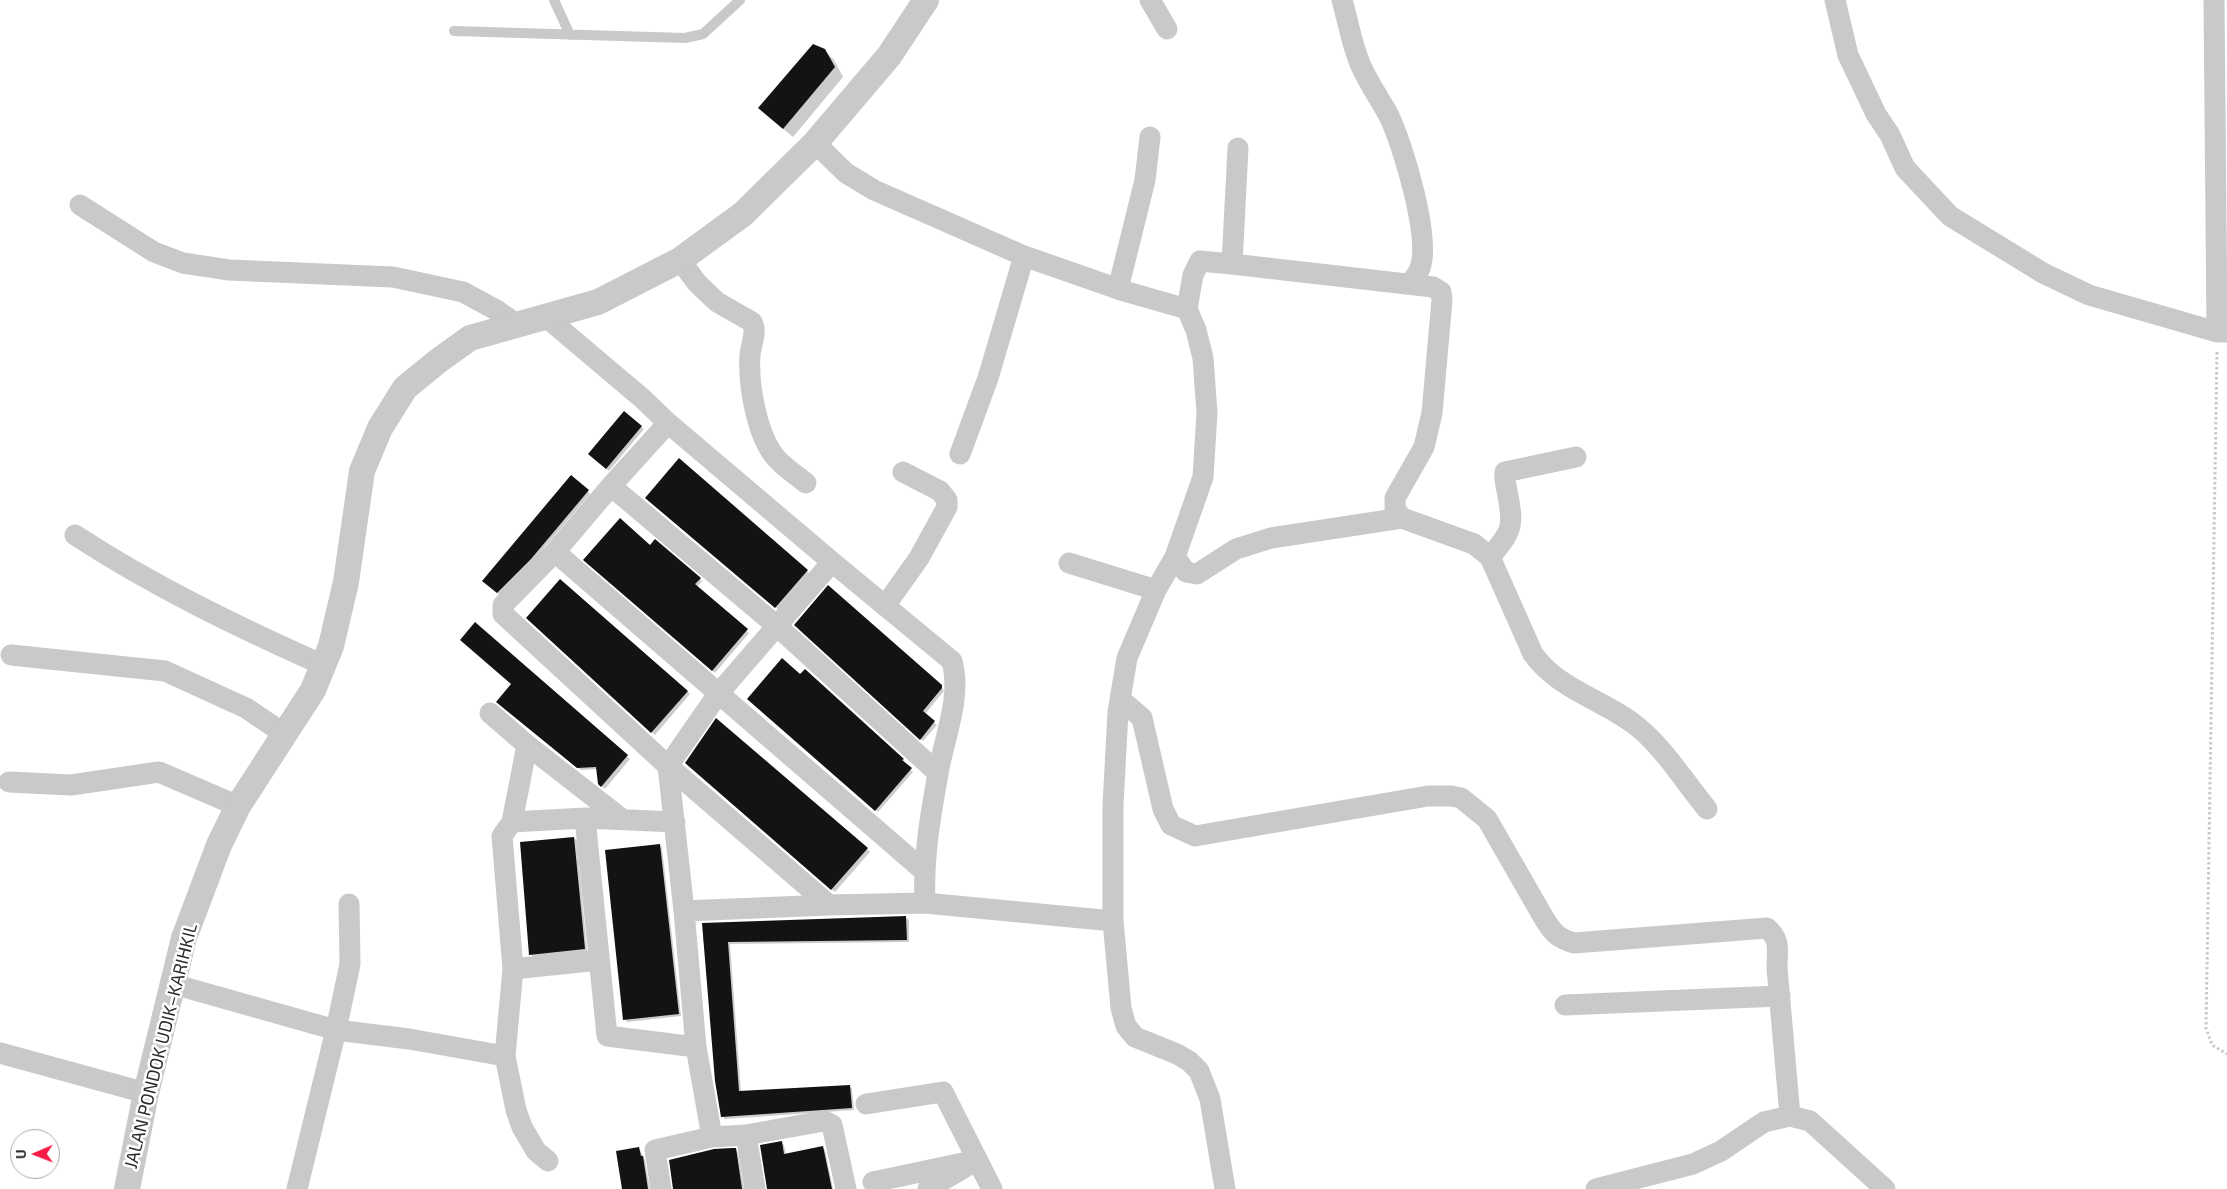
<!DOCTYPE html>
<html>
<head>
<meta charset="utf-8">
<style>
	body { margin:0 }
	#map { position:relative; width:2227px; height:1189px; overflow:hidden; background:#fff; font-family:"Exo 2",sans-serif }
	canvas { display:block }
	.north { position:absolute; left:10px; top:1129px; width:50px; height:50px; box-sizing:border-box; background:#fff; border:1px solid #ababab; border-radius:50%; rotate:269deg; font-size:14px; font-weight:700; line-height:20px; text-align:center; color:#2c2c2c }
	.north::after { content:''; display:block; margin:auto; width:18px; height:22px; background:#f51c46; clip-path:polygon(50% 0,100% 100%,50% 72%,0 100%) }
</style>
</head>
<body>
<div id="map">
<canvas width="2227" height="1189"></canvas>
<div class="north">U</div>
</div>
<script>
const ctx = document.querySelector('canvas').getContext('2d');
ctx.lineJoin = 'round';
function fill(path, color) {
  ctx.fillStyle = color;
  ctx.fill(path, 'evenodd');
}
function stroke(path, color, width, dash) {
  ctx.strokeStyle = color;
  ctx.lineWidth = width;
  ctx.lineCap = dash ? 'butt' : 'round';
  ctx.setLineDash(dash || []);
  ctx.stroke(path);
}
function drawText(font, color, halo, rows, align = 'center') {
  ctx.font = font + ' "Exo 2",sans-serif';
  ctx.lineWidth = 5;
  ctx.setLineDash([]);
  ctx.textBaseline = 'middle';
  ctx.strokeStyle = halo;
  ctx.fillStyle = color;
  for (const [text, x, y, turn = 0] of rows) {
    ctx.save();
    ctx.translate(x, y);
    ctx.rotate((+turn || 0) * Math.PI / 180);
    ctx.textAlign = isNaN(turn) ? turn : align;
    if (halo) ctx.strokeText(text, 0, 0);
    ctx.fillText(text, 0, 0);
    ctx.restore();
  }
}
fill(new Path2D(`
	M824,50L834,60L843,77L793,137L769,117Z
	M624,412L644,429L609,471L590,454Z
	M680,460L810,574L779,610L649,501Z
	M571,476L590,494L533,561L500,595L486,583Z
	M587,562L700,579L702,581L697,587L749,633L715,673Z
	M560,581L690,694L655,735L528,618Z
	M475,624L630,759L605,789L599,784L597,769L581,770L500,705L512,684Z
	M796,625L941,685L944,691L925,714L937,725L923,741Z
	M749,699L903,759L905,762L904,763L913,772L878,812Z
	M690,765L867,849L870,852L835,892Z
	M574,838L577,841L587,951L533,957L531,954Z
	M660,846L662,848L681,1016L627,1022L625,1019Z
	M906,918L909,920V942L730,944L741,1093L849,1086L852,1089L854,1110L725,1119L722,1116L706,944L703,941V924Z
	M781,1143L784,1145L786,1155L823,1148L825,1150L833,1189H768Z
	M639,1148L645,1160L650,1189H624Z
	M735,1149L738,1152L744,1189H674Z`), '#0003');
fill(new Path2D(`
	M813,44L825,49L835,67L783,129L758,108Z
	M624,411L642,426L606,469L588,454Z
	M679,458L808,570L775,608L645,498Z
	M571,475L589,490L531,559L497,593L482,581Z
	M620,518L650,545L655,539L701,578L695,584L748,629L712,671L583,560Z
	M560,579L688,691L651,733L526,618Z
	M828,585L942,685V688L923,711L935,721L920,740L794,625Z
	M475,622L628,755L601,787L598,784L596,767L577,768L496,702L511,684L460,640Z
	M782,658L800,674L805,669L904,759L902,760L912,768L875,811L747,699Z
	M716,718L868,848L831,890L685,763Z
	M574,837L585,949L529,955L520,842Z
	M660,844L679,1014L623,1020L605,850Z
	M906,916L907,940L728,942L739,1091L850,1085L852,1108L721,1117L715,1081L702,923Z
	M782,1141L784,1154L823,1146L832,1189H767L760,1145Z
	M639,1147L641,1156H643L648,1189H622L616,1151Z
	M732,1148H736L742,1189H673L669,1160L714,1149Z`), '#131313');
stroke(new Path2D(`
	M2217,352L2206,1028L2212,1045L2227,1054`), '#c9c9c9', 3, [2.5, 2.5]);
stroke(new Path2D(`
	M554,0L570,35
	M454,31L685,38L703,34L740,0`), '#c9c9c9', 10);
stroke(new Path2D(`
	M1150,0L1167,29
	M1342,0C1348,21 1352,46 1361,66C1369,84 1380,99 1389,116C1403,145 1431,238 1420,268C1418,274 1413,279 1410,284
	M1835,0L1848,55L1876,114L1890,135L1905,168L1950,216L2043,273L2089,295L2217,332H2227
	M2214,0L2217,332
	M815,143L846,173L874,190L1024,256L1124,291L1187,309
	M80,205L154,252L183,263L229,270L393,277L463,292L498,311L518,325
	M680,260L697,283L717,302L752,322C758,333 750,345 750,356C748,385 757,436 776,458C785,468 796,475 806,483
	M1232,264L1433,287L1441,292L1442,300L1432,413L1424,447L1395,498V509L1402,518L1474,544L1490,557L1533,654C1558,689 1601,699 1634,724C1663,746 1684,781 1707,809
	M1118,289L1145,180L1150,137
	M546,317L643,399L668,423L611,486L555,552L503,605V614L668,766L684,911L696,1047L712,1137L746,1135L824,1121L832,1125L846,1189
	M668,423L832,562L718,694L668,766L829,905L925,903L1113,921
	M960,454L988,378L1024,256
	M611,486L778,627L938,773
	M75,535C153,586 238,627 323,665
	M555,552L923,870
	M1175,557L1186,572L1197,574L1236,549L1271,538L1402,518
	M1490,557C1513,530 1514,526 1507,491C1506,485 1504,478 1505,472L1576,457
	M832,562L952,661C962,697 944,738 938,774C930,817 923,860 925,903
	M1069,563L1156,590
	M885,606L919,558L947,507V500L940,491L903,472
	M11,655L165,671L246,708L283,733
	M1120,699L1142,718L1163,809L1171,825L1195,836L1428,796H1451L1461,798L1487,819L1545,920C1554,934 1558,938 1574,943L1767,928C1781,940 1777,950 1777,968L1790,1116
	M490,713L527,745L622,819
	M9,782L71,785L159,772L238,806
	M585,818L607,1036L696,1047
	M512,822L527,745
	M684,911L829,905
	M599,960L513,969L502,836L512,822L585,818L675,822
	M513,969L505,1056L516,1110L522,1127L536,1151L548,1161
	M173,984L336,1030L409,1039L505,1056
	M1565,1005L1780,996
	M0,1053L146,1093
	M866,1104L943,1092L992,1189
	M746,1135L755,1189
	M873,1182L977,1160L928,1189
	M297,1189L336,1030L350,964L349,904
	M661,1189L655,1150L712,1137
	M1225,1189L1210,1099L1199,1071L1189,1061L1177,1054L1135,1037L1126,1026L1121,1008L1113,921V805L1118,712L1127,658L1156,590L1175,557L1203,477L1207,413L1203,358L1196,330L1187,309L1193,275L1200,261L1232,264L1238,148
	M1596,1189L1693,1164L1721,1151L1764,1122L1790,1116L1810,1121L1885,1189`), '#c9c9c9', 21);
stroke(new Path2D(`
	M127,1189L146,1093L184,938L219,845L238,806L313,690L331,646L346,582L362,471L380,428L405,388L438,361L470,338L598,302L680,260L743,214L815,143L889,56L926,0`), '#c9c9c9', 26);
drawText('18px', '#2c2c2c', '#fff', [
	["JALAN PONDOK UDIK–KARIHKIL",161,1046,-76]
]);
</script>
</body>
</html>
